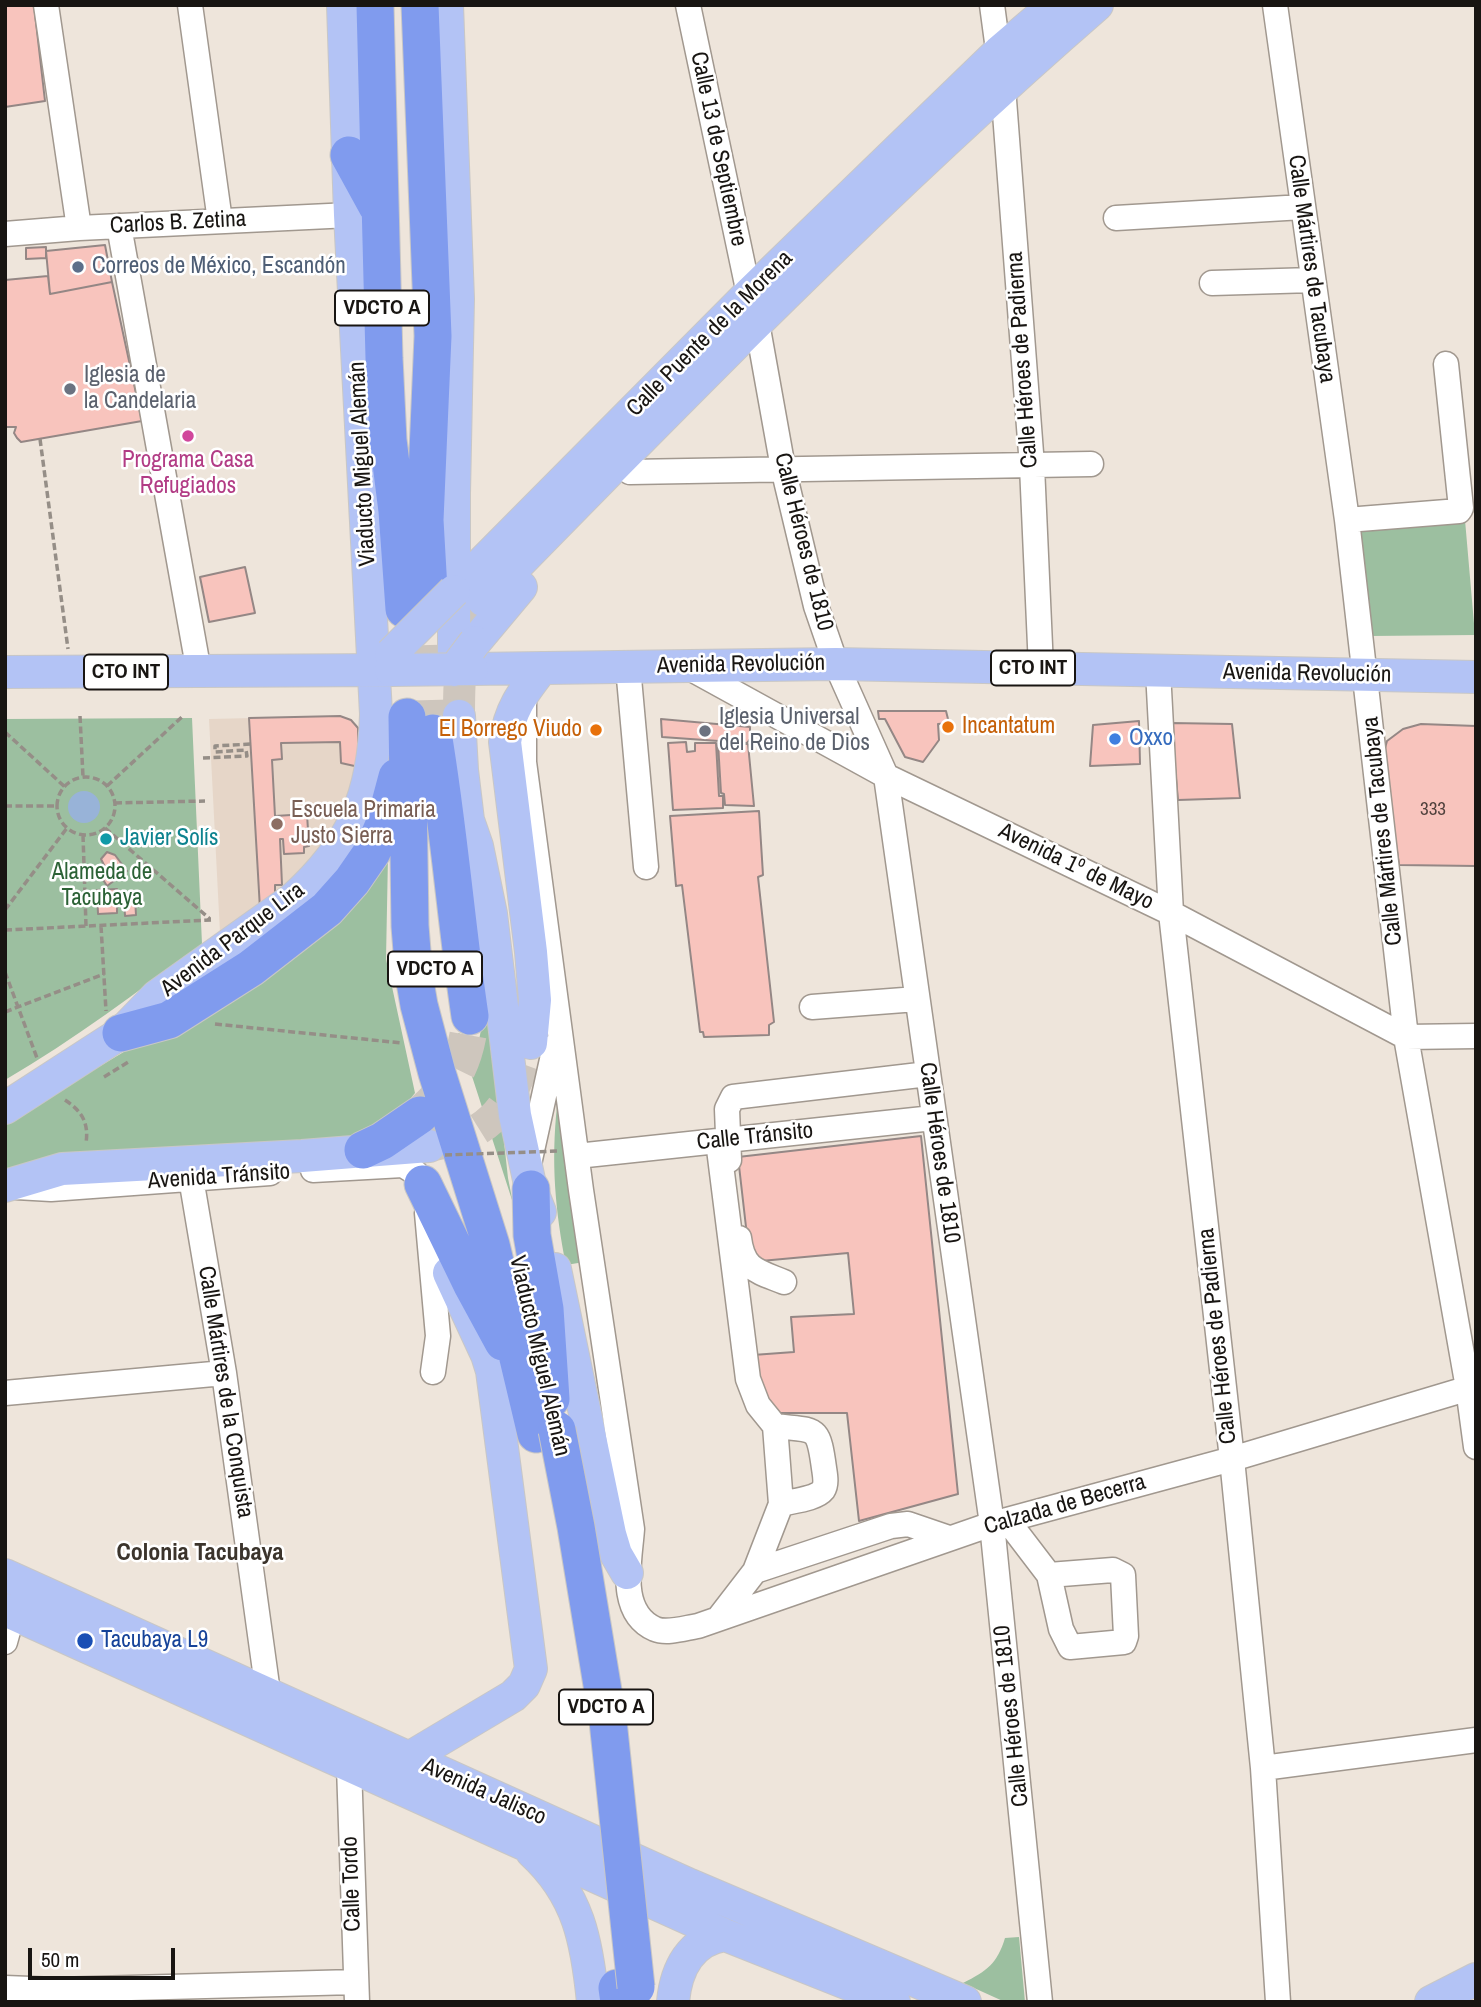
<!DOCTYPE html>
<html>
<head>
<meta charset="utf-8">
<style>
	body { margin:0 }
	#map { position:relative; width:1481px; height:2007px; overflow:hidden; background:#eee5db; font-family:"Archivo Narrow",sans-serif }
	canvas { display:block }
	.frame { position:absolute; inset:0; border:7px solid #181512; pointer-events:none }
	.scale { position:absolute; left:28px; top:1948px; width:147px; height:32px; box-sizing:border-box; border:4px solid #181512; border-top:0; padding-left:9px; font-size:21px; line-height:24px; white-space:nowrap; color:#181512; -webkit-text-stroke:5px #fff; paint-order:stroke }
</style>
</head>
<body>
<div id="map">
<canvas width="1481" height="2007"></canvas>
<div class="frame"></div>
<div class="scale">50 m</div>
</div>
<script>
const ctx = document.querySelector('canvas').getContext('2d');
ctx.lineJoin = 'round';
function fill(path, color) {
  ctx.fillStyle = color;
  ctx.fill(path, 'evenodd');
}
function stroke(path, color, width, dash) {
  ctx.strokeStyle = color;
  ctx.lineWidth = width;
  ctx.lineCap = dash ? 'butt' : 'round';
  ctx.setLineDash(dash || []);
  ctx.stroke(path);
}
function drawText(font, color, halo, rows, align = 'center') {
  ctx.font = font + ' "Archivo Narrow",sans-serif';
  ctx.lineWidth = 5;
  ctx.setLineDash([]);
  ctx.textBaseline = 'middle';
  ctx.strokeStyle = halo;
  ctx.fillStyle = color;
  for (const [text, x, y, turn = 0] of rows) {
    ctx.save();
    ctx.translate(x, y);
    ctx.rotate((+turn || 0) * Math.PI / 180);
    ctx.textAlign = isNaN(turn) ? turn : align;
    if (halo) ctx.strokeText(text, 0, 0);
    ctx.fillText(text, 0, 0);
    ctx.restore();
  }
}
fill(new Path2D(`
	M340,716L351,720L358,728L360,743L359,767L344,815L310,867L220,933L209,719Z`), '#e6d6c8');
fill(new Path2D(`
	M1465,520L1475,635L1370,636L1357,530Z
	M192,718L202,944C138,991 74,1040 5,1080V719Z
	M388,856L386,959L415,1093L394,1119L360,1139L5,1175V1125L9,1120L289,954Z
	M486,1005L489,1006L508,1178L513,1203L458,1033L479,1040Z
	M561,1105L584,1262L566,1265C555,1210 551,1162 557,1106Z
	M1019,1937L1025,2002H1005L963,1983C987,1971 997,1964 1005,1938Z`), '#9cbfa0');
fill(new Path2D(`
	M68 807a16 16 0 1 1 32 0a16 16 0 1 1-32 0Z`), '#98b3d8');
const building = new Path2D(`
	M5,5H34L45,101L5,107Z
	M105,245L112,282L50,294L46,251Z
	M46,247V258L26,259V248Z
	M48,276L50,294L112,282L142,421L21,442L17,438L14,433L16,427H5V280Z
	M245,567L255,613L209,622L200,577Z
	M878,711H946L949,723L938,724L939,740L923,762L905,757L885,719H879Z
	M340,716L351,720L358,728L359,767L341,763L340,742L281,743L282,759L272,760L275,816L307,814L309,846L304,847V853L284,854L283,839H280L282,885H275V899L260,909L249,718Z
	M661,719L750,727V739L747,743L662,737Z
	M1139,721L1140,764L1090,766L1093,725Z
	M1171,723L1232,724L1240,798L1178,800Z
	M1421,724L1476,726V866L1399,865L1383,755L1387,741L1403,729Z
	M686,742L687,752L695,751V743H716L719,796H723V808L673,810L668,743Z
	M718,743L748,744L754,806L725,805L724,794L721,793Z
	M759,811L763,875L758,877L774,1022L769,1025V1035L704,1037L703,1032H700L682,885L676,886L670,816Z
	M107,852L115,855L127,871L107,886L102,878L108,873L101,859Z
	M117,889V913L98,914L97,890Z
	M124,898H135L136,915L125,916Z
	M921,1136L958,1494L859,1521L847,1413H775L759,1395L753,1355L794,1352L791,1317L854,1314L848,1253L750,1262L738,1157Z`);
fill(building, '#f8c4bd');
stroke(building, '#948785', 2);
stroke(new Path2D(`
	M459,716C459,675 460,636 483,600
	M434,1145C499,1132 511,1101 531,1043`), '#cec6bd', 32, [32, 16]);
stroke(new Path2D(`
	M429,590L432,716
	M423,1112C448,1090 462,1068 468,1035`), '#cec6bd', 37, [37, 18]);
const minor = new Path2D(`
	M46,5L79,228
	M190,5L220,221
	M688,5L749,294
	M992,5L1003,87L1032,466L1041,668
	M1275,5L1347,520L1406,1037L1468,1388L1476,1447
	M1116,218L1303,207
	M119,226L199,672
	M5,234L79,228L350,215
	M1212,283L1313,280
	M757,323L783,468L816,606L836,664L886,776L992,1524L1040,2002
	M630,472L1091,464
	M1347,520L1459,511L1461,508L1446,364
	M686,666L886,776L1171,913L1406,1037L1476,1036
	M628,667L646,867
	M1158,671L1171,913L1232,1459L1263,1768L1278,2002
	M524,702V762L581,1190L632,1529C630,1560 617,1612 655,1629C667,1634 685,1628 698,1626L992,1524L1232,1459L1476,1386
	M812,1007L917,999
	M718,1141L748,1379L758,1405L775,1426L781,1504C791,1501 816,1499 823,1490C827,1484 825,1475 824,1468C818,1424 816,1431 775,1426
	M577,1156L933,1118
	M729,1160L727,1109L733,1097L928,1074
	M529,1164L555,1046
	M313,1170L403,1165L416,1173L423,1184
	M191,1178L224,1373L270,1707
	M16,1187L51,1189L270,1173
	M427,1213L438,1336L433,1372
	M739,1238C743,1270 757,1271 784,1282
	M5,1393L224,1373
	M1007,1520L1049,1575L1061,1629L1070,1647L1124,1642L1126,1636L1123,1575L1113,1570L1049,1575
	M755,1571L781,1504
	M718,1619L755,1571L891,1526L908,1524L949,1538
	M5,1642L13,1613
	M349,1766L357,2002
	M1263,1768L1476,1740
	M5,1988L56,1990L355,1982`);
const major = new Path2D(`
	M447,5L458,299L454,493V670
	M454,591L749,294L999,52L1054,5
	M483,600C682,396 882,192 1097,5
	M475,642L521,587
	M472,669L836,664L1476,677
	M5,672L391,670
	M459,716L462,770L468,820L477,846L491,914L515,1115L531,1189L540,1212
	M531,1043L535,1000L531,952L505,742C510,709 522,694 542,668
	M5,1108L121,1033L157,996L293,899C353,845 374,795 376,714L350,215L343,5
	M5,1186L62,1169L302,1156L429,1146
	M555,1269L610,1534L616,1554L627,1573
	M5,1575L690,1885L965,2002
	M5,1610L725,1935L894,2002
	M409,1758L513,1696L524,1685L531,1669L492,1371L487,1355L449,1273
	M532,1852C579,1895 587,1942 593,2002
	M673,2002C676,1969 691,1940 725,1935
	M1431,2002L1476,1979`);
const highway = new Path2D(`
	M375,5L384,358L388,440L397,511L404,609
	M420,5L433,336L425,520L429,590
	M349,155L377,206
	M407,717L410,926L414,976L419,1005L437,1073L491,1245L536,1434
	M433,733C449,827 456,922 470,1016
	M121,1033L169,1020L251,968L327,909L352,881L372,852L385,822L397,777
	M363,1150L382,1141L420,1115
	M423,1184L472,1285L503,1342
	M531,1189L532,1235L545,1309L551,1399
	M617,1988L619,2002`);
stroke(minor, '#a1988f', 27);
stroke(major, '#c8c7c6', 34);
stroke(highway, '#c8c7c6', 39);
stroke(new Path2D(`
	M40,439L68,649
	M80,716L83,777
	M5,732L65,787
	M203,758L247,756L246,750L215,752V746L251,744
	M57 806a29 29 0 1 1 58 0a29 29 0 1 1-58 0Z
	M107,786L184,715
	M115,803L205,801
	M5,806H57
	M105,828L210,919
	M83,835L86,926
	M5,910L67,828
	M101,926L106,1011
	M5,930L211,920
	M5,972L37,1058
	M5,1012L104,974
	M215,1024L402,1043
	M104,1077L130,1061
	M65,1100C82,1111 89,1123 86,1143`), '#958e87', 3.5, [7, 3.5]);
stroke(minor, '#fff', 24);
stroke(major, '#b3c3f5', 32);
stroke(highway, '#809bee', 37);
const majorBridge = new Path2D(`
	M391,654L454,591
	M391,670L472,669
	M454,670L475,642`);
const highwayBridge = new Path2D(`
	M557,1430L576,1527L608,1721L636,1987`);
stroke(majorBridge, '#c8c7c6', 34, []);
stroke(highwayBridge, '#c8c7c6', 39, []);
stroke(new Path2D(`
	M445,1155L557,1151`), '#958e87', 3.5, [7, 3.5]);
stroke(majorBridge, '#b3c3f5', 32);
stroke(highwayBridge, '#809bee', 37);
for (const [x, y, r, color] of [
	[78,267,7,"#5c6f8a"],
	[70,389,7,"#6b7280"],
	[188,436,7,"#d1479c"],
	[948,727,7,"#e8710a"],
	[596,730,7,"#e8710a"],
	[705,731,7,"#6b7280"],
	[1115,739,7,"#3f7fe0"],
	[277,824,7,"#8d6e63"],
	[106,839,7,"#0f9aa8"],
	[85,1641,9,"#1a4fb4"]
]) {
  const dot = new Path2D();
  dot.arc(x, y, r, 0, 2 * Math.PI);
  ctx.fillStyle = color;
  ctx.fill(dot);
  stroke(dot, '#fff', 2.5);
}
drawText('19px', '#50413d', null, [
	["333",1433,810]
]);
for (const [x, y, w] of [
	[382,308,94],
	[1033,668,84],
	[126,672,84],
	[435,969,94],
	[606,1707,94]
]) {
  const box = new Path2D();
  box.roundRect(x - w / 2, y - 17.5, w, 35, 5);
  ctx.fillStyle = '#fff';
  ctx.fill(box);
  stroke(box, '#181512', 2);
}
drawText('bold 21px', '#181512', null, [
	["VDCTO A",382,308],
	["CTO INT",1033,668],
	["CTO INT",126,672],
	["VDCTO A",435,969],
	["VDCTO A",606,1707]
]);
drawText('23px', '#181512', '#fff', [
	["Calle 13 de Septiembre",718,149,78],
	["Carlos B. Zetina",178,223,-3],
	["Calle Mártires de Tacubaya",1311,269,82],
	["Calle Puente de la Morena",710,334,-45],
	["Calle Héroes de Padierna",1023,360,-94],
	["Viaducto Miguel Alemán",363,464,-93],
	["Calle Héroes de 1810",803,542,76],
	["Avenida Revolución",741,665,-1],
	["Avenida Revolución",1307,674,1],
	["Calle Mártires de Tacubaya",1383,831,-96],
	["Avenida 1º de Mayo",1076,867,26],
	["Avenida Parque Lira",233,940,-37],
	["Calle Tránsito",755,1137,-6],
	["Calle Héroes de 1810",939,1153,82],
	["Avenida Tránsito",219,1177,-4],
	["Calle Héroes de Padierna",1218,1336,-96],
	["Viaducto Miguel Alemán",539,1356,77],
	["Calle Mártires de la Conquista",225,1392,81],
	["Calzada de Becerra",1065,1505,-16],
	["Calle Héroes de 1810",1012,1716,-96],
	["Avenida Jalisco",484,1792,24],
	["Calle Tordo",352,1884,-92]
]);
drawText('23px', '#4e5e75', '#fff', [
	["Correos de México, Escandón",92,267]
], 'left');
drawText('23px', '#5b616d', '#fff', [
	["Iglesia de",84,376],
	["la Candelaria",84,402],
	["Iglesia Universal",719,718],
	["del Reino de Dios",719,744]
], 'left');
drawText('23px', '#b23c85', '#fff', [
	["Programa Casa",188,461],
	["Refugiados",188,487]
]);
drawText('23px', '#c56008', '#fff', [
	["Incantatum",962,727],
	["El Borrego Viudo",582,730,"right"]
], 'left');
drawText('23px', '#366cbe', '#fff', [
	["Oxxo",1129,739]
], 'left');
drawText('23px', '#785e54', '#fff', [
	["Escuela Primaria",291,811],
	["Justo Sierra",291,837]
], 'left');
drawText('23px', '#0d838f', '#fff', [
	["Javier Solís",120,839]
], 'left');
drawText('23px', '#2c6236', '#fff', [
	["Alameda de",102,873],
	["Tacubaya",102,899]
]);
drawText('23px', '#164399', '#fff', [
	["Tacubaya L9",101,1641]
], 'left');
drawText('bold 24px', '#3b342c', '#fff', [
	["Colonia Tacubaya",200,1554]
]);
</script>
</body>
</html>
